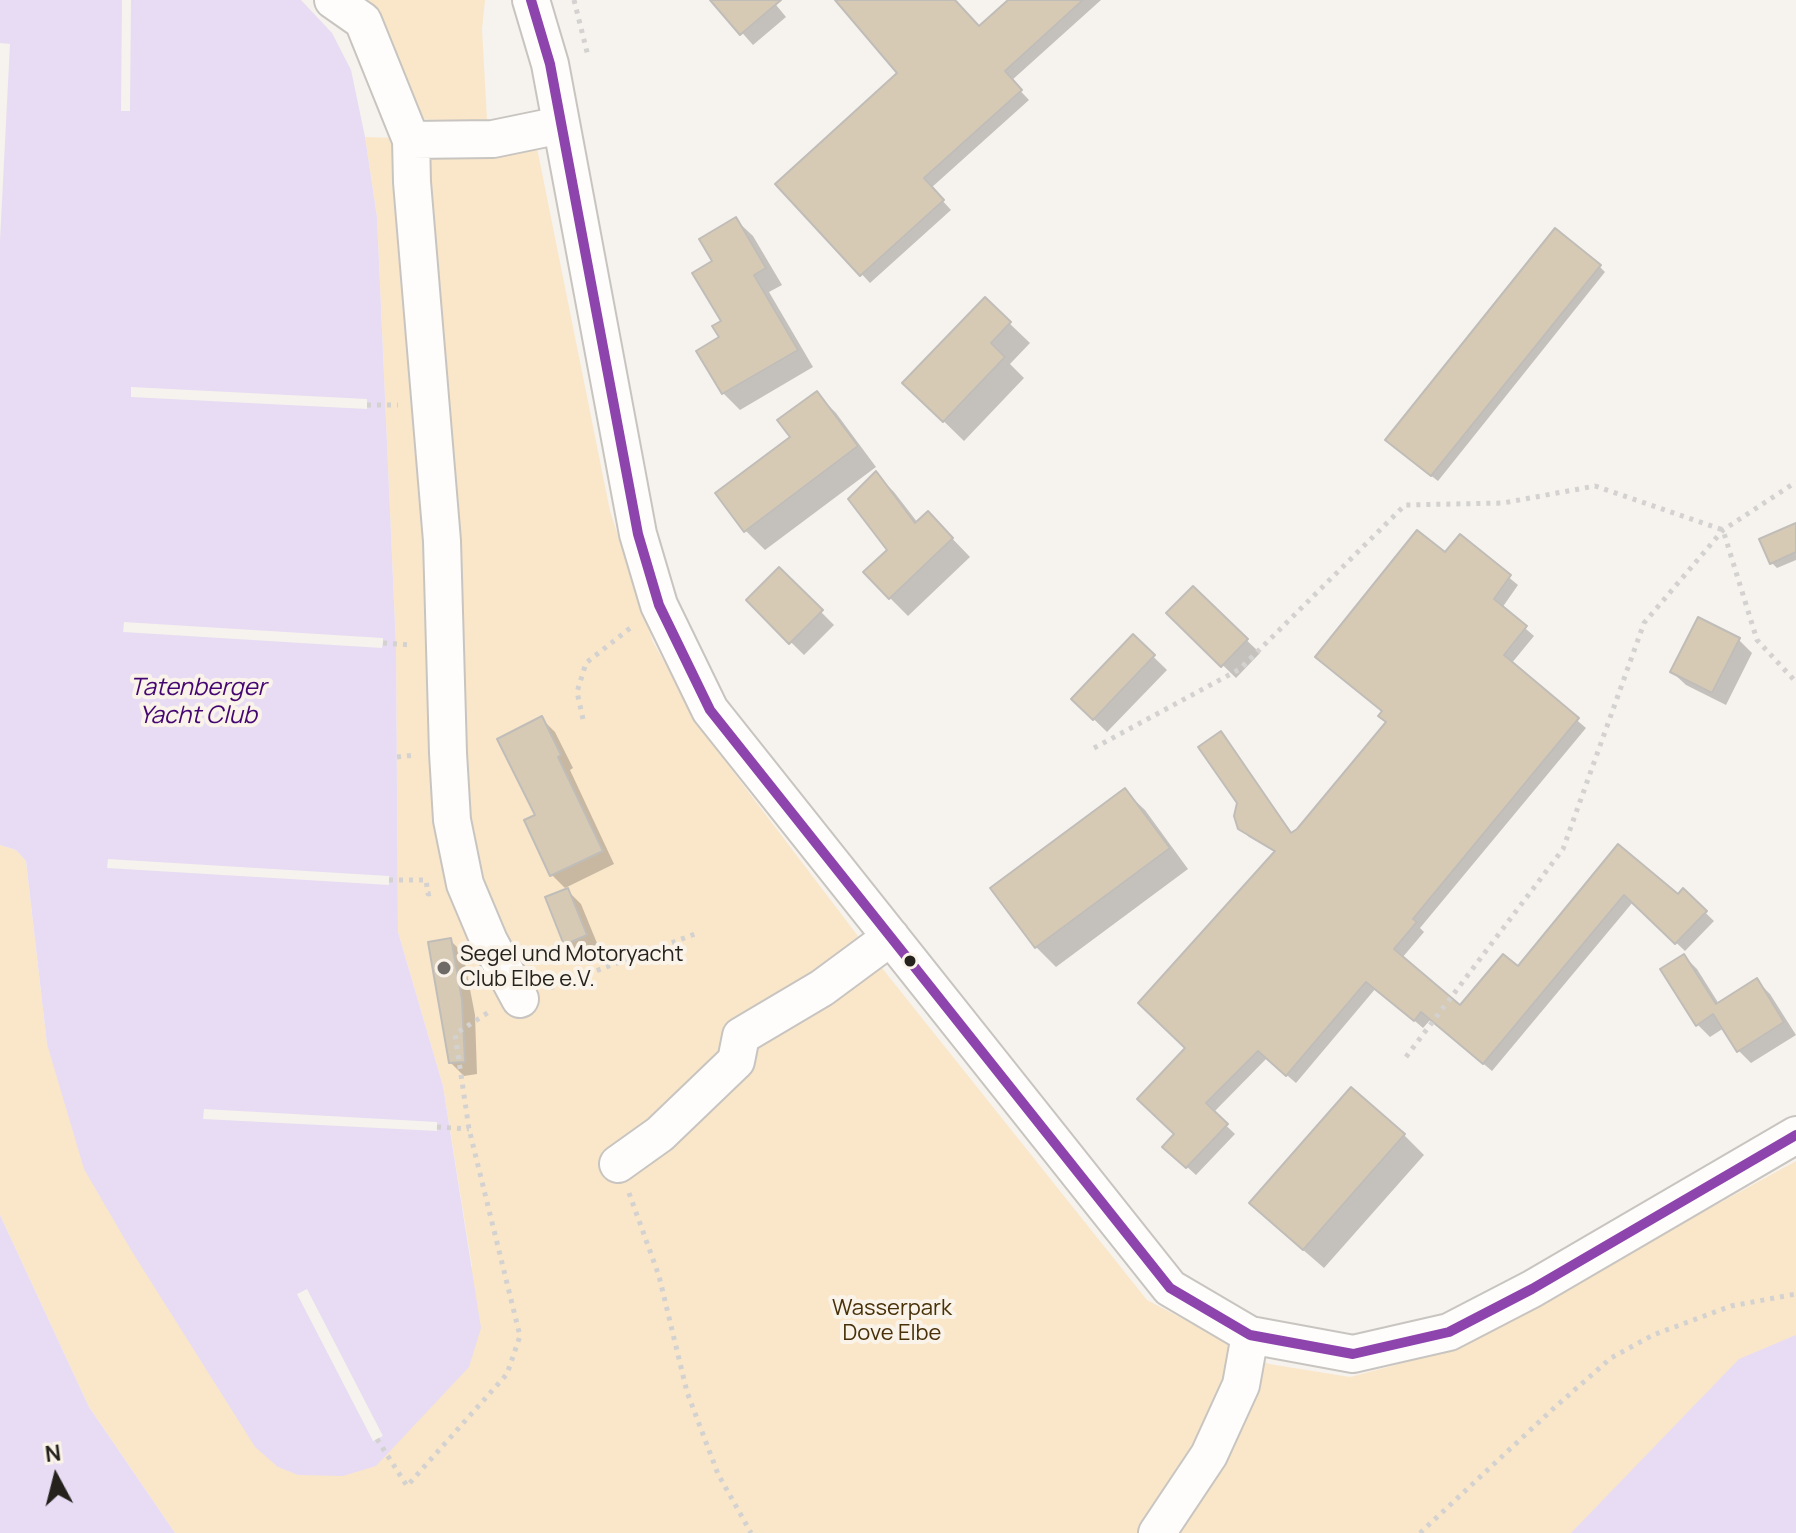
<!DOCTYPE html>
<html>
<head>
<meta charset="utf-8">
<style>
	body { margin:0 }
	#map { position:relative; width:1796px; height:1533px; overflow:hidden; background:#f6f2ed; font-family:Manrope,sans-serif }
	canvas { display:block }
	.north { position:absolute; left:16px; top:1437px; width:80px; height:80px; -webkit-text-stroke:6px #faf3e9; paint-order:stroke; rotate:353deg; font-size:22px; font-weight:700; line-height:32px; text-align:center; color:#25221e }
	.north::after { content:''; display:block; margin:auto; width:28px; height:36px; background:#25221e; clip-path:polygon(50% 0,100% 100%,50% 72%,0 100%) }
</style>
</head>
<body>
<div id="map">
<canvas width="1796" height="1533"></canvas>
<div class="north">N</div>
</div>
<script>
const ctx = document.querySelector('canvas').getContext('2d');
ctx.lineJoin = 'round';
function fill(path, color) {
  ctx.fillStyle = color;
  ctx.fill(path, 'evenodd');
}
function stroke(path, color, width, dash) {
  ctx.strokeStyle = color;
  ctx.lineWidth = width;
  ctx.lineCap = dash ? 'butt' : 'round';
  ctx.setLineDash(dash || []);
  ctx.stroke(path);
}
function drawText(font, color, halo, rows, align = 'center') {
  ctx.font = font + ' Manrope,sans-serif';
  ctx.lineWidth = 8;
  ctx.setLineDash([]);
  ctx.textBaseline = 'middle';
  ctx.strokeStyle = halo;
  ctx.fillStyle = color;
  for (const [text, x, y, turn = 0] of rows) {
    ctx.save();
    ctx.translate(x, y);
    ctx.rotate((+turn || 0) * Math.PI / 180);
    ctx.textAlign = isNaN(turn) ? turn : align;
    if (halo) ctx.strokeText(text, 0, 0);
    ctx.fillText(text, 0, 0);
    ctx.restore();
  }
}
fill(new Path2D(`
	M348,0H485L482,29L487,120L454,124L424,119L379,31Z
	M531,118L610,511L653,642L706,736L886,973L1147,1300L1269,1364L1350,1377L1452,1350L1796,1161V1533H175L89,1407L0,1215V845L16,850L26,861L47,1044L472,1267L443,1086L398,932L396,647L377,217L365,137L395,138Z`), '#fae7ca');
fill(new Path2D(`
	M0,0H301L332,33L351,70L365,137L377,217L396,647L398,932L443,1086L481,1328L469,1367L376,1466L343,1476L298,1475L278,1467L255,1447L131,1250L84,1169L47,1044L26,861L16,850L0,845Z
	M0,1215L89,1407L175,1533H0Z
	M1796,1335V1533H1571L1739,1359Z`), '#e7dcf3');
fill(new Path2D(`
	M122,0H131L130,111H121Z
	M0,43L10,44L0,241Z
	M131,387L367,399V409L131,397Z
	M124,622L383,638V643L382,648L123,632Z
	M108,859L389,876V885L107,868Z
	M204,1109L437,1122V1131L203,1119Z
	M307,1289L383,1436L373,1441L297,1294Z`), '#f6f2ed');
fill(new Path2D(`
	M713,0H772L786,17L753,45Z
	M837,0H953L979,29L1011,0H1101L1011,81L1029,100L931,188L951,210L870,283L778,184L900,73Z
	M736,220L753,236L782,285L769,292L813,367L740,410L723,393L724,321L715,262Z
	M1599,266L1605,272L1438,481L1393,446Z
	M985,300L1030,343L1010,364L1024,378L964,441L925,403Z
	M817,394L836,413L876,467L765,550L745,530Z
	M876,474L894,492L918,523L946,532L970,557L908,616L890,598L889,550Z
	M1796,530V560L1777,568L1771,562Z
	M1460,537L1518,585L1502,608L1534,636L1511,664L1586,728L1420,928L1424,932L1402,958L1460,1008L1518,969L1618,847L1678,896L1683,891L1714,921L1685,951L1633,902L1492,1071L1431,1019L1423,1028L1376,988L1296,1083L1267,1058L1213,1113L1235,1134L1196,1175L1165,1147L1176,1135L1188,1048L1276,853L1249,837L1239,828V803L1221,734L1293,834L1388,723L1445,555Z
	M779,570L834,625L804,655L748,600Z
	M1193,589L1260,653L1236,678L1169,613Z
	M1699,619L1739,640L1752,653L1726,705L1686,685L1672,672Z
	M1133,637L1167,670L1107,732L1073,699Z
	M542,719L555,732L573,768L570,770L614,864L565,888L552,875L537,816Z
	M1125,791L1145,810L1188,869L1056,967L1036,947Z
	M567,890L581,904L599,948L579,957L566,944Z
	M450,940L463,953L475,1015L477,1074L464,1076L450,1062Z
	M1684,956L1697,969L1719,1004L1757,981L1770,994L1796,1035L1751,1063L1738,1050L1724,1028L1710,1037L1697,1024Z
	M1404,1135L1424,1155L1324,1268L1272,1223Z`), '#0003');
const building = new Path2D(`
	M710,0H781L740,35Z
	M835,0H955L979,26L1008,0H1083L1005,71L1022,90L924,178L944,200L860,276L775,184L897,73Z
	M736,217L766,268L754,275L798,350L722,394L696,351L719,337L712,326L721,321L692,273L712,261L699,239Z
	M1555,228L1601,265L1431,476L1385,440Z
	M985,297L1011,322L991,343L1005,357L943,422L902,383Z
	M817,391L858,446L744,532L715,493L790,437L777,420Z
	M876,471L915,523L928,511L953,538L889,599L863,572L887,550L848,499Z
	M1796,523V552L1770,564L1759,539Z
	M1417,530L1445,552L1460,534L1511,575L1494,599L1527,626L1504,655L1579,718L1413,919L1417,922L1394,949L1460,1005L1503,954L1518,966L1618,844L1678,894L1683,888L1707,911L1675,944L1624,895L1483,1064L1421,1012L1414,1021L1366,982L1286,1076L1258,1051L1206,1103L1228,1124L1186,1168L1162,1147L1174,1134L1137,1099L1185,1048L1138,1003L1275,851L1238,829L1234,816L1237,803L1198,747L1221,731L1291,833L1297,829L1386,722L1378,716L1382,711L1315,657Z
	M779,567L823,610L789,644L746,600Z
	M1193,586L1248,639L1221,667L1166,613Z
	M1698,617L1740,638L1712,693L1670,672Z
	M1133,634L1155,655L1093,720L1071,699Z
	M542,716L561,755L558,757L603,851L550,876L524,820L535,815L497,739Z
	M1125,788L1170,848L1035,948L990,888Z
	M568,888L587,935L564,945L545,897Z
	M451,938L462,1000L465,1062L449,1063L428,942Z
	M1684,954L1716,1004L1757,978L1784,1022L1737,1052L1713,1014L1696,1026L1660,969Z
	M1351,1087L1405,1134L1303,1250L1249,1203Z`);
fill(building, '#d7cab5');
stroke(building, '#c0bdb9', 2);
const minor = new Path2D(`
	M333,0L363,21L411,140L412,182L442,541L448,753L452,820L465,884L489,941L520,999
	M531,0L550,64L638,534L659,605L710,710L1170,1288L1250,1335L1353,1354L1449,1332L1532,1289L1796,1135
	M411,140L493,139L561,125
	M618,1164L660,1134L736,1061L741,1036L822,988L891,937
	M1157,1533L1209,1455L1241,1385L1250,1335`);
stroke(minor, '#c8c5c1', 40);
stroke(new Path2D(`
	M574,0L588,56
	M367,405H398
	M383,643L412,645
	M583,719L577,692L586,663L634,625
	M1094,748L1240,669L1405,505L1503,503L1595,486L1723,530L1757,640L1796,682
	M397,757L415,755
	M389,880H426L428,894L433,893
	M550,988L695,934
	M1406,1057L1563,849L1644,623L1723,530L1796,482
	M437,1127L469,1129
	M629,1193L659,1276L687,1392L718,1474L751,1533
	M377,1439L407,1486L507,1374L520,1336L469,1129L455,1034L489,1012
	M1420,1533L1554,1408L1611,1358L1653,1335L1731,1306L1796,1294`), '#d3d2d0', 5, [4, 6]);
stroke(minor, '#fefdfc', 36);
stroke(new Path2D(`
	M531,0L550,64L638,534L659,605L710,710L1170,1288L1250,1335L1353,1354L1449,1332L1532,1289L1796,1135`), '#8e44ad', 10);
for (const [x, y, r, color] of [
	[910,961,7,"#25221e"],
	[444,968,8,"#6e6b66"]
]) {
  const dot = new Path2D();
  dot.arc(x, y, r, 0, 2 * Math.PI);
  ctx.fillStyle = color;
  ctx.fill(dot);
  stroke(dot, '#faf3e9', 3);
}
drawText('22px', '#25221e', '#faf3e9', [
	["Segel und Motoryacht",460,955],
	["Club Elbe e.V.",460,980]
], 'left');
drawText('22px', '#483108', '#faf3e9', [
	["Wasserpark",892,1309],
	["Dove Elbe",892,1334]
]);
drawText('italic 24px', '#440671', '#faf3e9', [
	["Tatenberger",198,688],
	["Yacht Club",198,716]
]);
</script>
</body>
</html>
